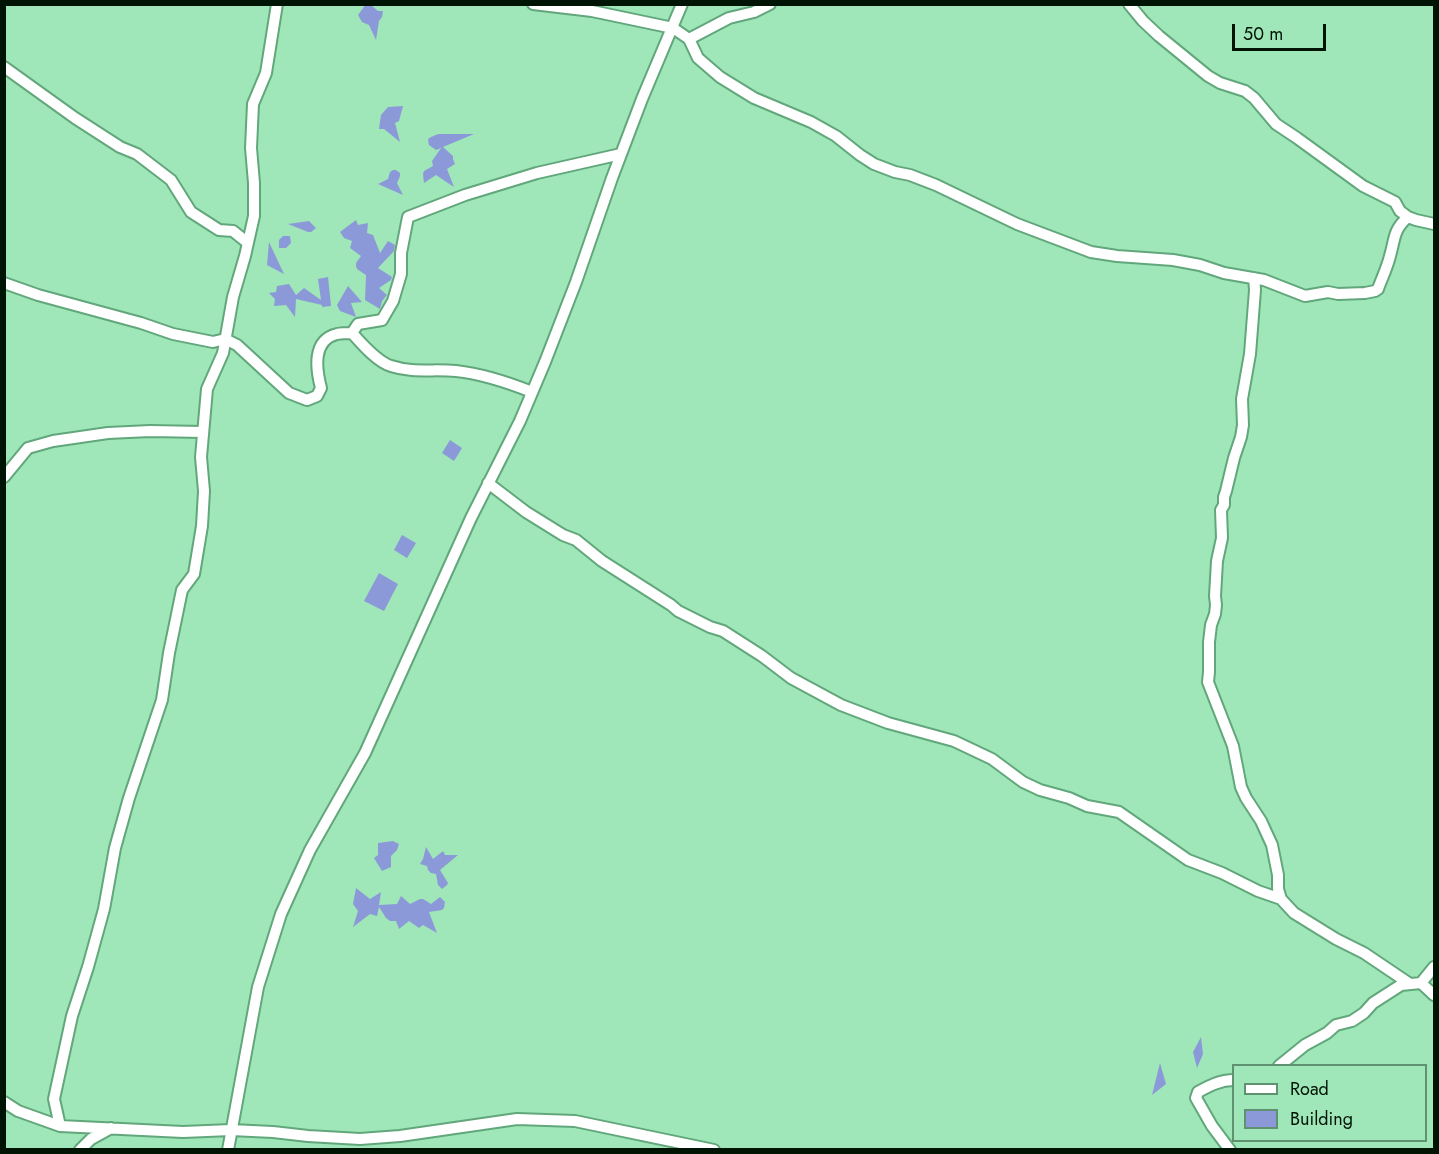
<!DOCTYPE html>
<html>
<head>
<meta charset="utf-8">
<style>
	body { margin:0 }
	#map { position:relative; width:1439px; height:1154px; overflow:hidden; background:#9fe6b8; font-family:Jost,sans-serif }
	canvas { display:block }
	.frame { position:absolute; inset:0; border:6px solid #001405; pointer-events:none }
	.legend { position:absolute; left:1232px; top:1064px; width:195px; height:78px; box-sizing:border-box; background:#9fe6b8; border:2px solid #5f9270; margin:0; padding:8px 10px; list-style:none; font-size:18px; color:#001405 }
	.legend li { display:flex; align-items:center; gap:12px; height:30px }
	.legend b { width:30px; border:2px solid #5f9270 }
	.scale { position:absolute; left:1232px; top:24px; width:94px; height:27px; box-sizing:border-box; border:3px solid #001405; border-top:0; padding-left:8px; font-size:18px; line-height:21px; white-space:nowrap; color:#001405; -webkit-text-stroke:4px #9fe6b8; paint-order:stroke }
</style>
</head>
<body>
<div id="map">
<canvas width="1439" height="1154"></canvas>
<div class="frame"></div>
<ul class="legend">
<li><b style="height:8px;background:#fff"></b>Road</li>
<li><b style="height:16px;background:#8c99d9"></b>Building</li>
</ul>
<div class="scale">50 m</div>
</div>
<script>
const ctx = document.querySelector('canvas').getContext('2d');
ctx.lineJoin = 'round';
function fill(path, color) {
  ctx.fillStyle = color;
  ctx.fill(path, 'evenodd');
}
function stroke(path, color, width, dash) {
  ctx.strokeStyle = color;
  ctx.lineWidth = width;
  ctx.lineCap = dash ? 'butt' : 'round';
  ctx.setLineDash(dash || []);
  ctx.stroke(path);
}
fill(new Path2D(`
	M366,4H370L378,11H383L382,17L379,21L376,40L369,25L362,22L358,15Z
	M403,106L399,121L395,123L400,142L384,129H379L381,115L388,107Z
	M438,134H474L443,147L453,156V159L455,164L447,169L454,187L436,175L424,183L423,174L424,171L433,166L432,161L441,148L436,150L429,145L428,140L429,138Z
	M393,170H396L400,173V176L397,183L403,195L378,184L388,179L390,172Z
	M356,220L358,225L368,223L367,233L373,235L380,253L388,241L395,245L394,251L378,268L392,277L391,280L379,288L387,295L382,301L380,309L365,300L366,275L357,269L356,266V263L361,256L350,248L352,241L344,238L340,232Z
	M309,221L316,228L311,232H308L288,224Z
	M283,236H290L291,243L286,248H279V240Z
	M269,242L284,274L267,265Z
	M328,277L331,306L322,307V305L296,299L295,317L286,305L274,306L275,299L269,293L276,292L277,286L289,284L296,295L304,288L321,300L318,279Z
	M348,286L362,302L351,303L356,317L340,311L337,305Z
	M450,440L462,448L454,461L442,453Z
	M402,535L416,543L407,558L394,550Z
	M379,573L398,584L384,611L364,601Z
	M393,841L399,844L397,850L391,856V867L382,871L374,858L378,855V843Z
	M426,847L433,859L443,851L445,855H458L440,870L448,883L447,885L442,889L438,885L436,874L431,873L428,870L427,866L420,864L423,859Z
	M356,888L370,899L381,892L379,905L397,904L401,896L410,904L420,899H423L431,904L440,897L445,902L444,908L442,910L429,912L437,933L423,925L419,928L409,921L399,929L396,921H390L386,918L379,907L377,916L370,914L353,927L358,911L353,904Z
	M1201,1037L1203,1054L1197,1068L1193,1052Z
	M1160,1063L1166,1084L1152,1095Z`), '#8c99d9');
const street = new Path2D(`
	M533,4L592,11L673,28L689,39L698,58L720,77L754,98L811,122L836,136L860,155L874,164L895,172L910,175L936,185L1017,224L1091,252L1117,256L1173,260L1200,265L1224,273L1264,280L1305,296L1328,292L1338,294L1365,293L1375,291L1378,289C1382,278 1387,268 1390,256C1395,239 1393,230 1408,217L1416,220L1434,224
	M1129,4L1143,21L1159,36L1208,76L1220,83L1245,91L1254,98L1276,124L1297,138L1363,186L1395,202L1400,211L1408,217
	M689,39L729,18L754,12L770,4
	M4,67L75,118L120,147L137,154L171,180L191,212L219,230L233,231L248,243
	M1254,278L1255,290L1250,354L1242,399L1243,425L1241,437L1234,458L1226,491L1224,497V505L1221,510L1222,538L1217,561L1215,596L1216,605L1215,614L1211,625L1209,642V672L1208,682L1233,746L1241,787L1246,798L1261,821L1272,845L1278,875V889L1281,899
	M4,283L38,295L141,323L173,334L213,342L225,339L237,345L289,393L307,400L317,396L321,388C316,369 312,340 337,334C342,333 347,333 352,333C361,343 377,362 391,366C412,373 434,369 456,371C483,374 507,382 532,392
	M352,333L358,324L382,320L393,301L401,274V253L408,217L465,195L537,173L621,154
	M4,477L28,448L53,441L108,433L150,431L203,432
	M488,483L526,512L563,535L576,540L602,561L671,605L678,611L710,627L723,631L762,656L791,678L841,705L888,723L954,741L992,759L1023,782L1040,790L1069,798L1087,806L1119,812L1188,860L1222,873L1258,891L1281,899L1294,913L1336,939L1364,953L1410,984
	M1421,983L1434,995
	M1279,1066L1305,1045L1327,1033L1336,1025L1352,1021L1364,1013L1373,1003L1401,985L1421,983L1434,967
	M4,1102L18,1111L60,1126L183,1132L231,1130L273,1132L308,1136L360,1139L400,1136L517,1119L575,1121L714,1150
	M60,1126L54,1099L72,1016L88,967L104,909L115,848L129,798L162,700L169,653L182,590L194,574L202,526L204,491L201,457L207,389L223,353L233,297L245,256L254,216V183L251,148L253,104L266,73L277,4
	M80,1150L91,1139L111,1128
	M228,1150L258,987L281,914L310,850L365,753L471,518L520,421L545,362L576,282L612,178L642,99L682,4
	M1230,1150L1212,1126L1196,1098L1198,1092C1209,1086 1220,1080 1234,1080`);
stroke(street, '#61a77b', 14);
stroke(street, '#fff', 10);
</script>
</body>
</html>
